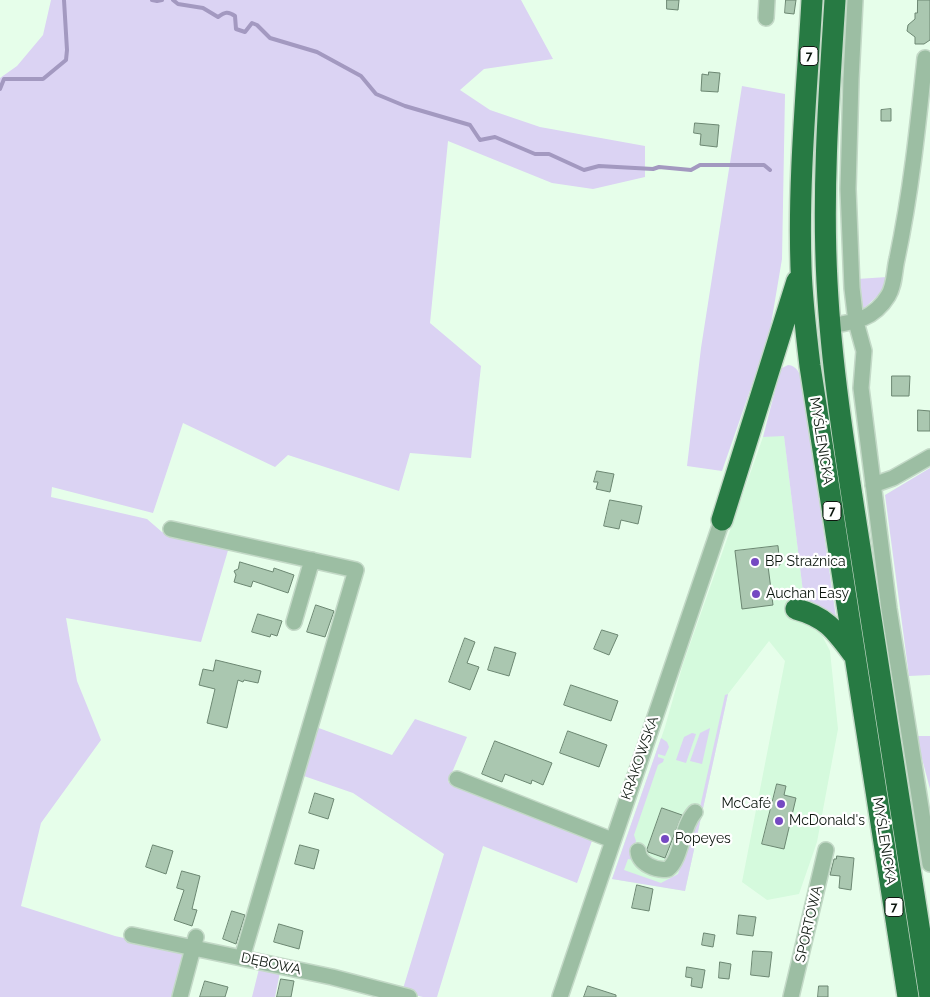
<!DOCTYPE html>
<html>
<head>
<meta charset="utf-8">
<style>
	body { margin:0 }
	canvas { display:block; background:#e6feea }
</style>
</head>
<body>
<canvas width="930" height="997"></canvas>
<script>
const ctx = document.querySelector('canvas').getContext('2d');
ctx.lineJoin = 'round';
function fill(path, color) {
  ctx.fillStyle = color;
  ctx.fill(path, 'evenodd');
}
function stroke(path, color, width, dash) {
  ctx.strokeStyle = color;
  ctx.lineWidth = width;
  ctx.lineCap = dash ? 'butt' : 'round';
  ctx.setLineDash(dash || []);
  ctx.stroke(path);
}
function drawText(font, color, halo, rows, align = 'center') {
  ctx.font = font + ' Raleway,sans-serif';
  ctx.lineWidth = 4.5;
  ctx.setLineDash([]);
  ctx.textBaseline = 'middle';
  ctx.strokeStyle = halo;
  ctx.fillStyle = color;
  for (const [text, x, y, turn = 0] of rows) {
    ctx.save();
    ctx.translate(x, y);
    ctx.rotate((+turn || 0) * Math.PI / 180);
    ctx.textAlign = isNaN(turn) ? turn : align;
    if (halo) ctx.strokeText(text, 0, 0);
    ctx.fillText(text, 0, 0);
    ctx.restore();
  }
}
fill(new Path2D(`
	M784,435L804,600L830,651L838,729L817,842L799,894L767,900L742,882L785,661L769,641L728,694L685,891L612,879L665,727L683,664L763,437Z`), '#d5fadd');
fill(new Path2D(`
	M51,0H521L553,59L484,69L460,90L490,110L540,127L645,146V177L593,189L552,183L448,141L430,323L481,366L471,458L410,453L399,491L288,455L275,467L183,423L153,513L52,487L51,497L147,519L162,532L229,547L201,642L66,618L77,681L101,740L41,823L21,906L115,936L186,952L174,997H0V78L17,66L43,35Z
	M742,86L785,94L782,259L769,336L722,471L687,466L701,348Z
	M887,277L882,292L861,311L857,279Z
	M788,365C797,366 799,372 802,381L836,617L804,600L784,436L763,437L779,375L782,368Z
	M930,468V675L909,676L885,495Z
	M728,694L685,891L612,879L661,738L667,742L669,747L665,756L658,754V757L664,759L663,762L658,765L634,835L636,841L633,851V860L628,859L624,870L661,883L678,874L698,816L725,695Z
	M415,719L467,737L448,782L593,838L577,883L483,846L437,997H423L402,992L444,854L353,793L301,775L316,727L392,755Z
	M710,728L702,764L690,761L700,733Z
	M692,733L696,734L686,763L676,760L684,737Z
	M916,736H930V789Z
	M259,969L280,972L275,997H252Z`), '#dbd3f3');
stroke(new Path2D(`
	M152,0L157,1L162,0
	M173,0L178,4L203,8L218,17C225,12 228,11 235,16L236,29L245,32L252,23L257,25L270,38L317,52L361,76L376,94L405,106L470,125L480,140L495,137L535,154H549L584,170L599,166L653,169L659,167L691,170L700,165H764L770,170
	M0,89L4,79H43L66,60L67,50L64,0`), '#a399c0', 4);
const building = new Path2D(`
	M667,0H679L678,10L667,9Z
	M786,0H796L794,14L785,13Z
	M918,0H930V40L924,44H915V37L907,31L908,25L915,19V13H917Z
	M709,72L720,73L718,92L701,91L702,74L708,75Z
	M891,109V121H881V110Z
	M695,123L719,125L717,147L700,145L701,134L694,133Z
	M892,376H910L909,396H892Z
	M918,410L930,411V431H918Z
	M597,471L614,474L610,492L596,489L598,482H594Z
	M610,500L642,506L638,524L621,520L619,529L604,526Z
	M778,546L780,565L768,566L773,605L742,609L735,551Z
	M240,562L273,572L274,568L294,575L288,593L253,581L251,587L234,582L236,575L234,571L238,569Z
	M316,605L334,611L325,637L307,632Z
	M258,614L282,621L277,636L271,634L270,637L252,632Z
	M602,630L618,635L609,655L594,649Z
	M465,638L475,642L467,663L479,667L470,690L449,682Z
	M495,647L516,653L509,676L488,670Z
	M216,660L261,671L258,683L244,680L243,682L238,680L227,728L207,723L215,689L199,685L203,669L213,671Z
	M571,685L618,701L611,721L564,705Z
	M568,731L607,745L599,767L560,753Z
	M495,741L552,763L543,785L532,780L531,784L505,774L502,782L482,774Z
	M777,784L786,786L784,795L796,798L784,849L762,844Z
	M315,793L334,799L328,819L309,813Z
	M662,808L682,815L665,858L648,852L647,850Z
	M153,845L173,851L166,874L146,867Z
	M300,845L319,850L314,869L295,864Z
	M837,856L854,858L851,890L839,888L840,876L830,875L834,859H836Z
	M182,871L200,876L192,909L197,910L192,926L174,920L184,890L177,888Z
	M637,885L653,889L649,911L632,908Z
	M232,911L245,915L236,944L223,939Z
	M739,915L756,917L753,936L737,934Z
	M279,924L303,931L299,949L274,942Z
	M704,933L715,935L713,947L702,945Z
	M753,951L772,952L769,977L751,975Z
	M720,962L731,964L729,979L719,978Z
	M687,967L705,970L702,988L691,986L692,978L686,977Z
	M281,979L294,981L291,997H277Z
	M205,981L228,987L225,997H200Z
	M588,986L616,995V997H584Z
	M819,986H828V997H818Z`);
fill(building, '#aac7b0');
stroke(building, '#6c8772', 1);
const minor = new Path2D(`
	M855,0L851,79L848,189L852,288L856,322L864,351L861,388L889,609L930,864
	M766,18L767,0
	M830,326C855,322 874,319 888,296C895,285 894,271 897,259C911,193 918,125 925,58
	M873,485L893,478L930,457
	M171,529L356,570L242,958
	M294,622L312,560
	M457,779L612,840
	M638,851C639,864 656,871 668,869C682,858 681,827 695,812
	M132,935L332,977L409,997
	M180,997L196,937
	M560,997L722,520
	M791,997L826,850`);
const highway = new Path2D(`
	M812,0C807,89 798,178 801,267C802,300 806,333 810,366L908,997
	M835,0C829,94 822,188 827,282C832,380 849,476 864,573C886,714 908,855 930,997
	M722,520L797,281
	M796,609C826,617 835,630 853,654`);
stroke(minor, '#c3d9c7', 18);
stroke(highway, '#c3d9c7', 24);
stroke(minor, '#9cbea3', 15);
stroke(highway, '#277a43', 21);
for (const [x, y, r, color] of [
	[755,562,5,"#7549c2"],
	[756,594,5,"#7549c2"],
	[781,804,5,"#7549c2"],
	[779,821,5,"#7549c2"],
	[665,839,5,"#7549c2"]
]) {
  const dot = new Path2D();
  dot.arc(x, y, r, 0, 2 * Math.PI);
  ctx.fillStyle = color;
  ctx.fill(dot);
  stroke(dot, '#fff', 2);
}
for (const [x, y, w] of [
	[809,56,18],
	[832,511,18],
	[894,907,18]
]) {
  const box = new Path2D();
  box.roundRect(x - w / 2, y - 9.5, w, 19, 4);
  ctx.fillStyle = '#fff';
  ctx.fill(box);
  stroke(box, '#0d170f', 1);
}
drawText('bold 12px', '#0d170f', null, [
	["7",809,56],
	["7",832,511],
	["7",894,907]
]);
drawText('14px', '#0d170f', '#fff', [
	["MYŚLENICKA",821,441,81],
	["KRAKOWSKA",640,758,-71],
	["MYŚLENICKA",884,841,81],
	["SPORTOWA",809,924,-77],
	["DĘBOWA",271,964,12]
]);
drawText('14px', '#0d170f', '#fff', [
	["BP Strażnica",765,562],
	["Auchan Easy",766,594],
	["McCafé",771,804,"right"],
	["McDonald's",789,821],
	["Popeyes",675,839]
], 'left');
</script>
</body>
</html>
